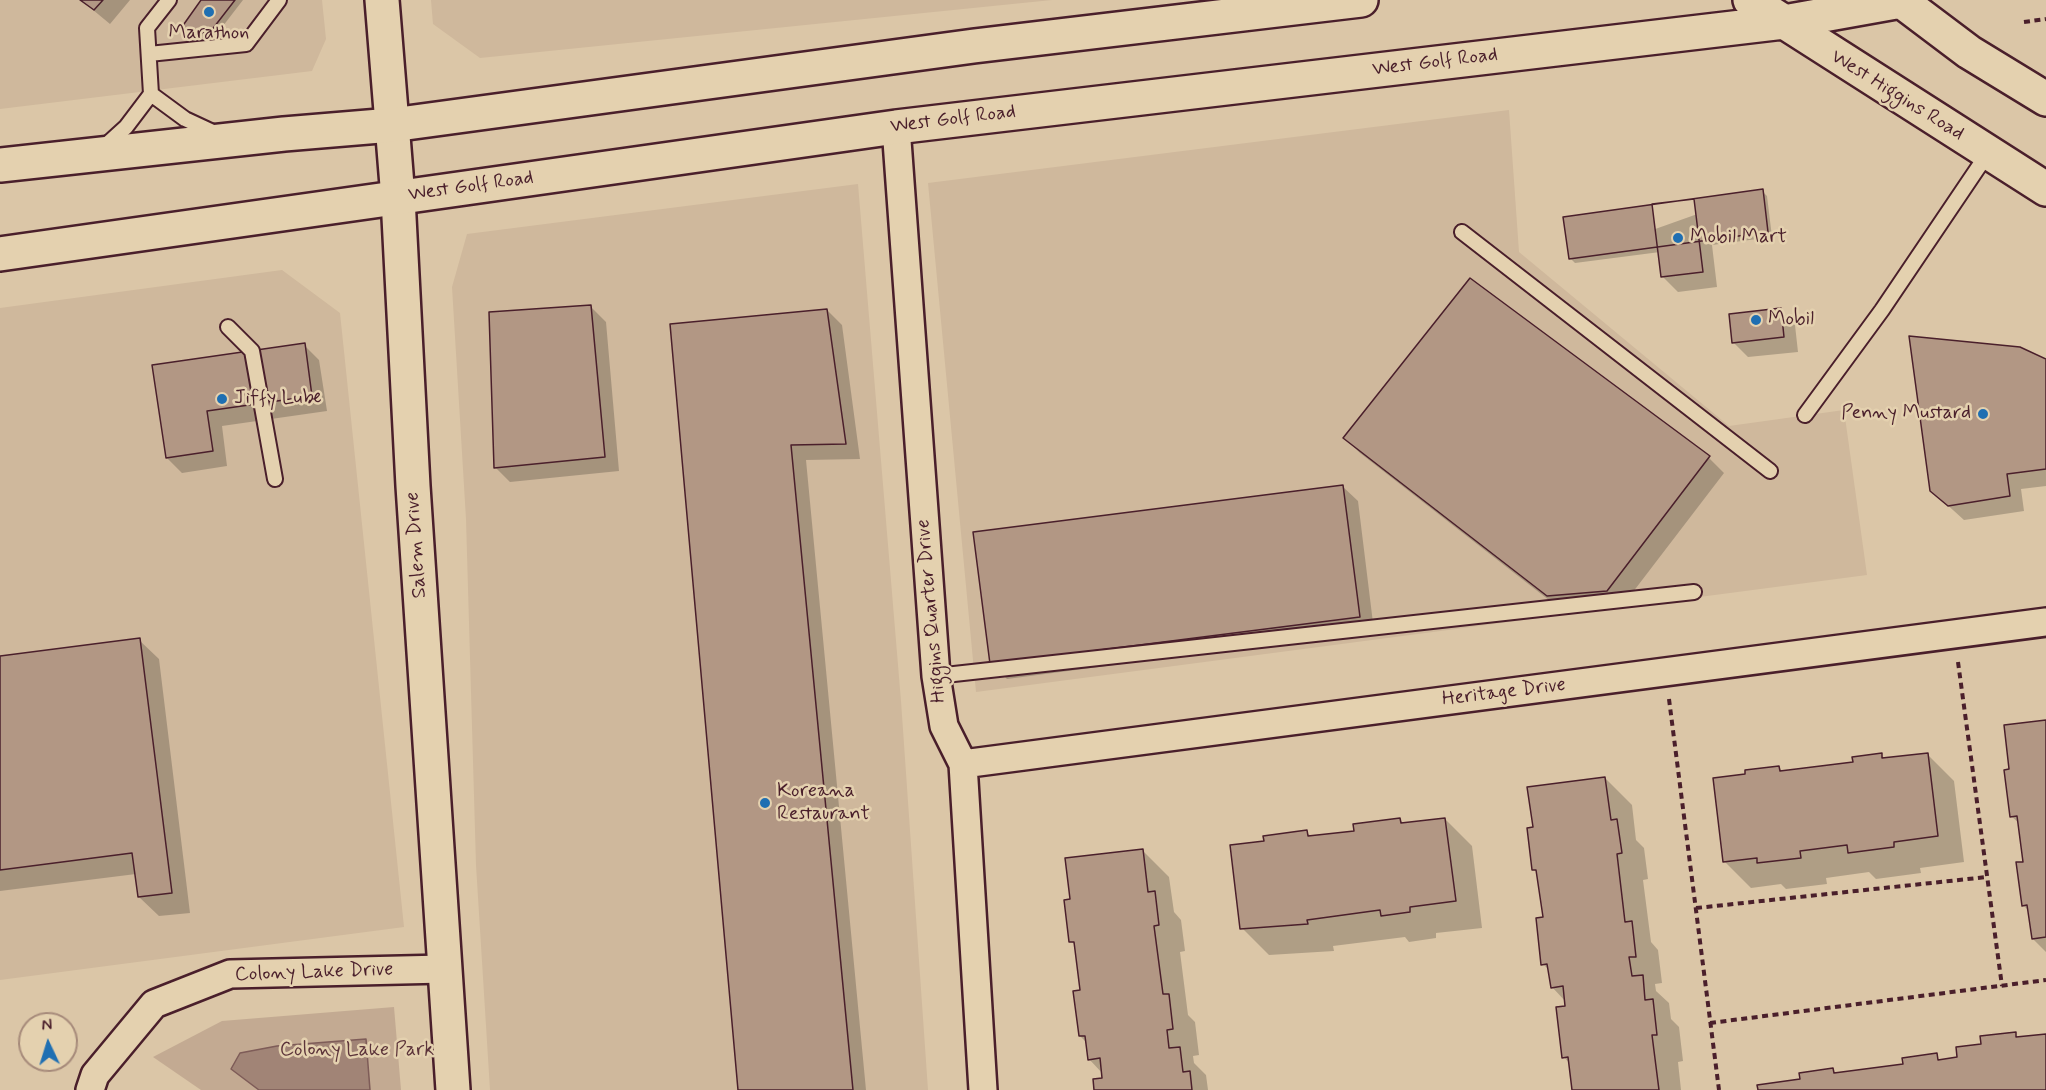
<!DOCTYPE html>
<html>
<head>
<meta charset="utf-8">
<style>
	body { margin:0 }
	#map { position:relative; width:2046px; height:1090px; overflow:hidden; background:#dbc6a7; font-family:Mynerve,sans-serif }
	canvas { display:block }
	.north { position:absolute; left:18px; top:1012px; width:60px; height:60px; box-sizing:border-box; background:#e4d1af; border:2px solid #a68a7a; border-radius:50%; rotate:356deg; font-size:16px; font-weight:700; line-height:24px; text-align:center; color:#4a1f2b }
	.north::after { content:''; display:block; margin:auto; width:21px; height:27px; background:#1f6fb2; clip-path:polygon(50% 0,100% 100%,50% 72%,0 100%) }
</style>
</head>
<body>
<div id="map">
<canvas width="2046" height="1090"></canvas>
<div class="north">N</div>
</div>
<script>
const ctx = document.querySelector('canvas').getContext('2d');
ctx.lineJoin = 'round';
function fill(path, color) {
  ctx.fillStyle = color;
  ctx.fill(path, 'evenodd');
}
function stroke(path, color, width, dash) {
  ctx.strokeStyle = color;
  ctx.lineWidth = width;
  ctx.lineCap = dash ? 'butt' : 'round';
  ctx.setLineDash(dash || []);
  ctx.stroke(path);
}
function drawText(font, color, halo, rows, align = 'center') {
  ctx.font = font + ' Mynerve,sans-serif';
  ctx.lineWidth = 5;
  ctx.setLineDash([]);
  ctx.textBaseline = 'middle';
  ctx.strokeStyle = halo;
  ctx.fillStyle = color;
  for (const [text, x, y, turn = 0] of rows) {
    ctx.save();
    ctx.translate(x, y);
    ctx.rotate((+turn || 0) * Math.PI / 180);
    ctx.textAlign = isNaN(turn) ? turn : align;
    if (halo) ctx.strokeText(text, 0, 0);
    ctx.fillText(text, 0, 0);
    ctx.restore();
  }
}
fill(new Path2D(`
	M0,0H322L326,39L312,71L0,109Z
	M431,0H1052L480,58L433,24Z
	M1509,110L1519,252L1729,426L1844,410L1867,575L976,692L928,183Z
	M858,184L901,701L928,1090H490L476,865L466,519L452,287L467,234Z
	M282,270L340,313L404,927L0,980V308Z`), '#cfb89c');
fill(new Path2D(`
	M394,1007L401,1090H201L153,1057L222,1021Z`), '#c3aa92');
const water = new Path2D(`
	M366,1039L370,1090H259L231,1069L240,1053L277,1046Z`);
fill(water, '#a18476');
stroke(water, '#7e5c58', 1.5);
fill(new Path2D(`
	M81,0H130L110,24Z
	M202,0H243L216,35L192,40L187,35Z
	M1762,191L1767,196L1772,237L1712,245L1717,287L1678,292L1663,277L1660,252L1575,263L1571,259Z
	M1470,280L1709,458L1724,473L1623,605L1563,611L1360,453L1345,438Z
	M591,307L606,322L619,471L510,482L495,467Z
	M827,310L842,325L860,459L806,460L866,1090H740L671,325Z
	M1780,310L1795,325L1798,352L1748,357L1733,342Z
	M304,345L319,360L327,411L222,426L227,466L182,473L167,458L154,367Z
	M2046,361V486L2021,489L2024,511L1964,520L1932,491Z
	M1342,486L1358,501L1374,631L1007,679L991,663Z
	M139,640L159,659L190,913L159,916L139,897L136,874L0,891V657Z
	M2046,721V952L2033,939L2030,912L2023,905L2024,863L2020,824L2011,816V770Z
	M1927,754L1954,781L1964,862L1920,868L1921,873L1876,879L1869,872L1826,878L1827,884L1786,889L1781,884L1751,888L1724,861L1747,776L1778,767L1783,772L1854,763L1881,755L1885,759Z
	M1605,778L1632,805L1636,840L1644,848L1648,879L1643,880L1651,942L1658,950L1662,983L1655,984L1656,991L1669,1003L1671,1019L1679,1027L1683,1061L1678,1062L1681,1090H1574L1570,1064L1564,1057L1567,1007L1566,1002L1552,987L1550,971L1543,964L1545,919L1539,874L1534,869V829Z
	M1445,819L1472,846L1482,928L1436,933V938L1409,942L1405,937L1333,946L1334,951L1269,955L1242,928L1265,843L1306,832L1312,837L1356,832L1400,820L1404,824Z
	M1142,850L1169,877L1174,912L1181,920L1185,951L1180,952L1188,1015L1195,1022L1199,1055L1193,1056L1194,1063L1206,1075L1208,1090H1096L1104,1079L1103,1074L1089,1059L1087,1043L1080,1036L1081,991L1076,946L1071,941L1072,901Z`), '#0003');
const building = new Path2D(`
	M80,0H103L94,10Z
	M201,0H235L211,31L186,36L184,24Z
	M1763,189L1768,232L1569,259L1563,217Z
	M1694,199L1703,272L1661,277L1652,204Z
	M1470,278L1710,456L1607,591L1547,596L1343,438Z
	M591,305L605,457L494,468L489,312Z
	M1781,308L1784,337L1732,343L1729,314Z
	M827,309L846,444L791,445L853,1090H738L670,324Z
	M1909,336L2020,347L2046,359V469L2007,474L2010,496L1948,506L1930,491Z
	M305,343L312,396L207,411L213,451L166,458L152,365Z
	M1343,485L1360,617L990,664L973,532Z
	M140,638L172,893L138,897L132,853L0,870V656Z
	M2046,720V937L2032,939L2027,905L2022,906L2016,862H2023L2017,816L2010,817L2004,770L2009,769L2004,725Z
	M1882,753V758L1928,753L1938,836L1894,842V847L1848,853L1847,845L1800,851L1801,858L1757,863V858L1723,862L1713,778L1745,774V770L1779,766L1780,771L1853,762L1852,757Z
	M1605,777L1611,820L1617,819L1622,853L1617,854L1625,922L1632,921L1636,957H1629L1632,976L1643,975L1645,1000L1653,999L1657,1035H1652L1659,1090H1572L1568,1057L1562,1058L1556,1007L1565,1006L1563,986L1551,988L1547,964L1541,965L1536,918L1543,917L1536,870H1532L1527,828L1533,827L1527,787Z
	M1400,818L1401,823L1445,818L1456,901L1410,907V912L1381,916L1380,910L1307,920L1308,924L1240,929L1230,845L1264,841L1263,836L1307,830L1308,836L1354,831L1353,824Z
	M1143,849L1148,892L1155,891L1159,925L1154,926L1163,994H1169L1173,1029L1167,1030L1169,1048L1180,1047L1183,1072L1190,1071L1192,1090H1094L1093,1079L1102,1078L1100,1058L1088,1060L1085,1036H1079L1073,991L1080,990L1074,942H1069L1064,900L1070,899L1065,858Z
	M2016,1032V1037L2046,1034V1090H1758L1757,1085L1800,1079L1799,1073L1833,1068L1834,1073L1903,1064L1902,1058L1937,1053L1938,1060L1957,1057L1956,1047L1981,1044L1980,1036Z`);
fill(building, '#b29784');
stroke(building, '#4a1f2b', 1.5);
const service = new Path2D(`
	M149,54L246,44L279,0
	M151,94L185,119L215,133
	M104,147L126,127L151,94L147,28L169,0
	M1462,232L1770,471
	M228,327L252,351L275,479
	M1805,415L1882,310L1988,153
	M936,676L1694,592`);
const minor = new Path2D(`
	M896,127L936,676L944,726L963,764L983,1090
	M963,764L2046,622
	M90,1090L95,1075L154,1004L230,974L444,969`);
const tertiary = new Path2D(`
	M382,0L398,198L413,486L453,1090`);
const primary = new Path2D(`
	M1750,0L2046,189
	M1900,0L1969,52L2046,99
	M0,165L284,134L392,125L974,46L1361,0
	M0,254L896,127L1784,22L1907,0`);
stroke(service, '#4a1f2b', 18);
stroke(minor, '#4a1f2b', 32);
stroke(tertiary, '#4a1f2b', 38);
stroke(primary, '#4a1f2b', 38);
stroke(new Path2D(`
	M2024,22L2046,19
	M1958,662L2002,986
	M1669,699L1719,1090
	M1696,908L1987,877
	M1710,1023L2046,980`), '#4a1f2b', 4, [6, 4.5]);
stroke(service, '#e4d1af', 14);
stroke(minor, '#e4d1af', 27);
stroke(tertiary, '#e4d1af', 33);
stroke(primary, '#e4d1af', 33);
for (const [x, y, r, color] of [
	[209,12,6,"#1f6fb2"],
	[1678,238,6,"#1f6fb2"],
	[1756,320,6,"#1f6fb2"],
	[222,399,6,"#1f6fb2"],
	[1983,414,6,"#1f6fb2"],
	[765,803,6,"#1f6fb2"]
]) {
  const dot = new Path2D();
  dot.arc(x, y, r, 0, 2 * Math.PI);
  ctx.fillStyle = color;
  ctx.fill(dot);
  stroke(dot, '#e4d1af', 2);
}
drawText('20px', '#4a1f2b', '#e4d1af', [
	["Marathon",209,34,"center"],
	["Mobil Mart",1690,238],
	["Mobil",1768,320],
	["Jiffy Lube",234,399],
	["Penny Mustard",1971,414,"right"],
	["Koreana",777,792],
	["Restaurant",777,815]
], 'left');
drawText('20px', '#4a1f2b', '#e4d1af', [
	["West Golf Road",1435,63,-7],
	["West Higgins Road",1897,96,32],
	["West Golf Road",953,120,-7],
	["West Golf Road",471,187,-8],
	["Salem Drive",417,545,-94],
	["Higgins Quarter Drive",932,611,-95],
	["Heritage Drive",1504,693,-7],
	["Colony Lake Drive",314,973,-2]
]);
drawText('20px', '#5c343a', '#e4d1af', [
	["Colony Lake Park",357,1051]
]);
</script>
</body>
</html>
